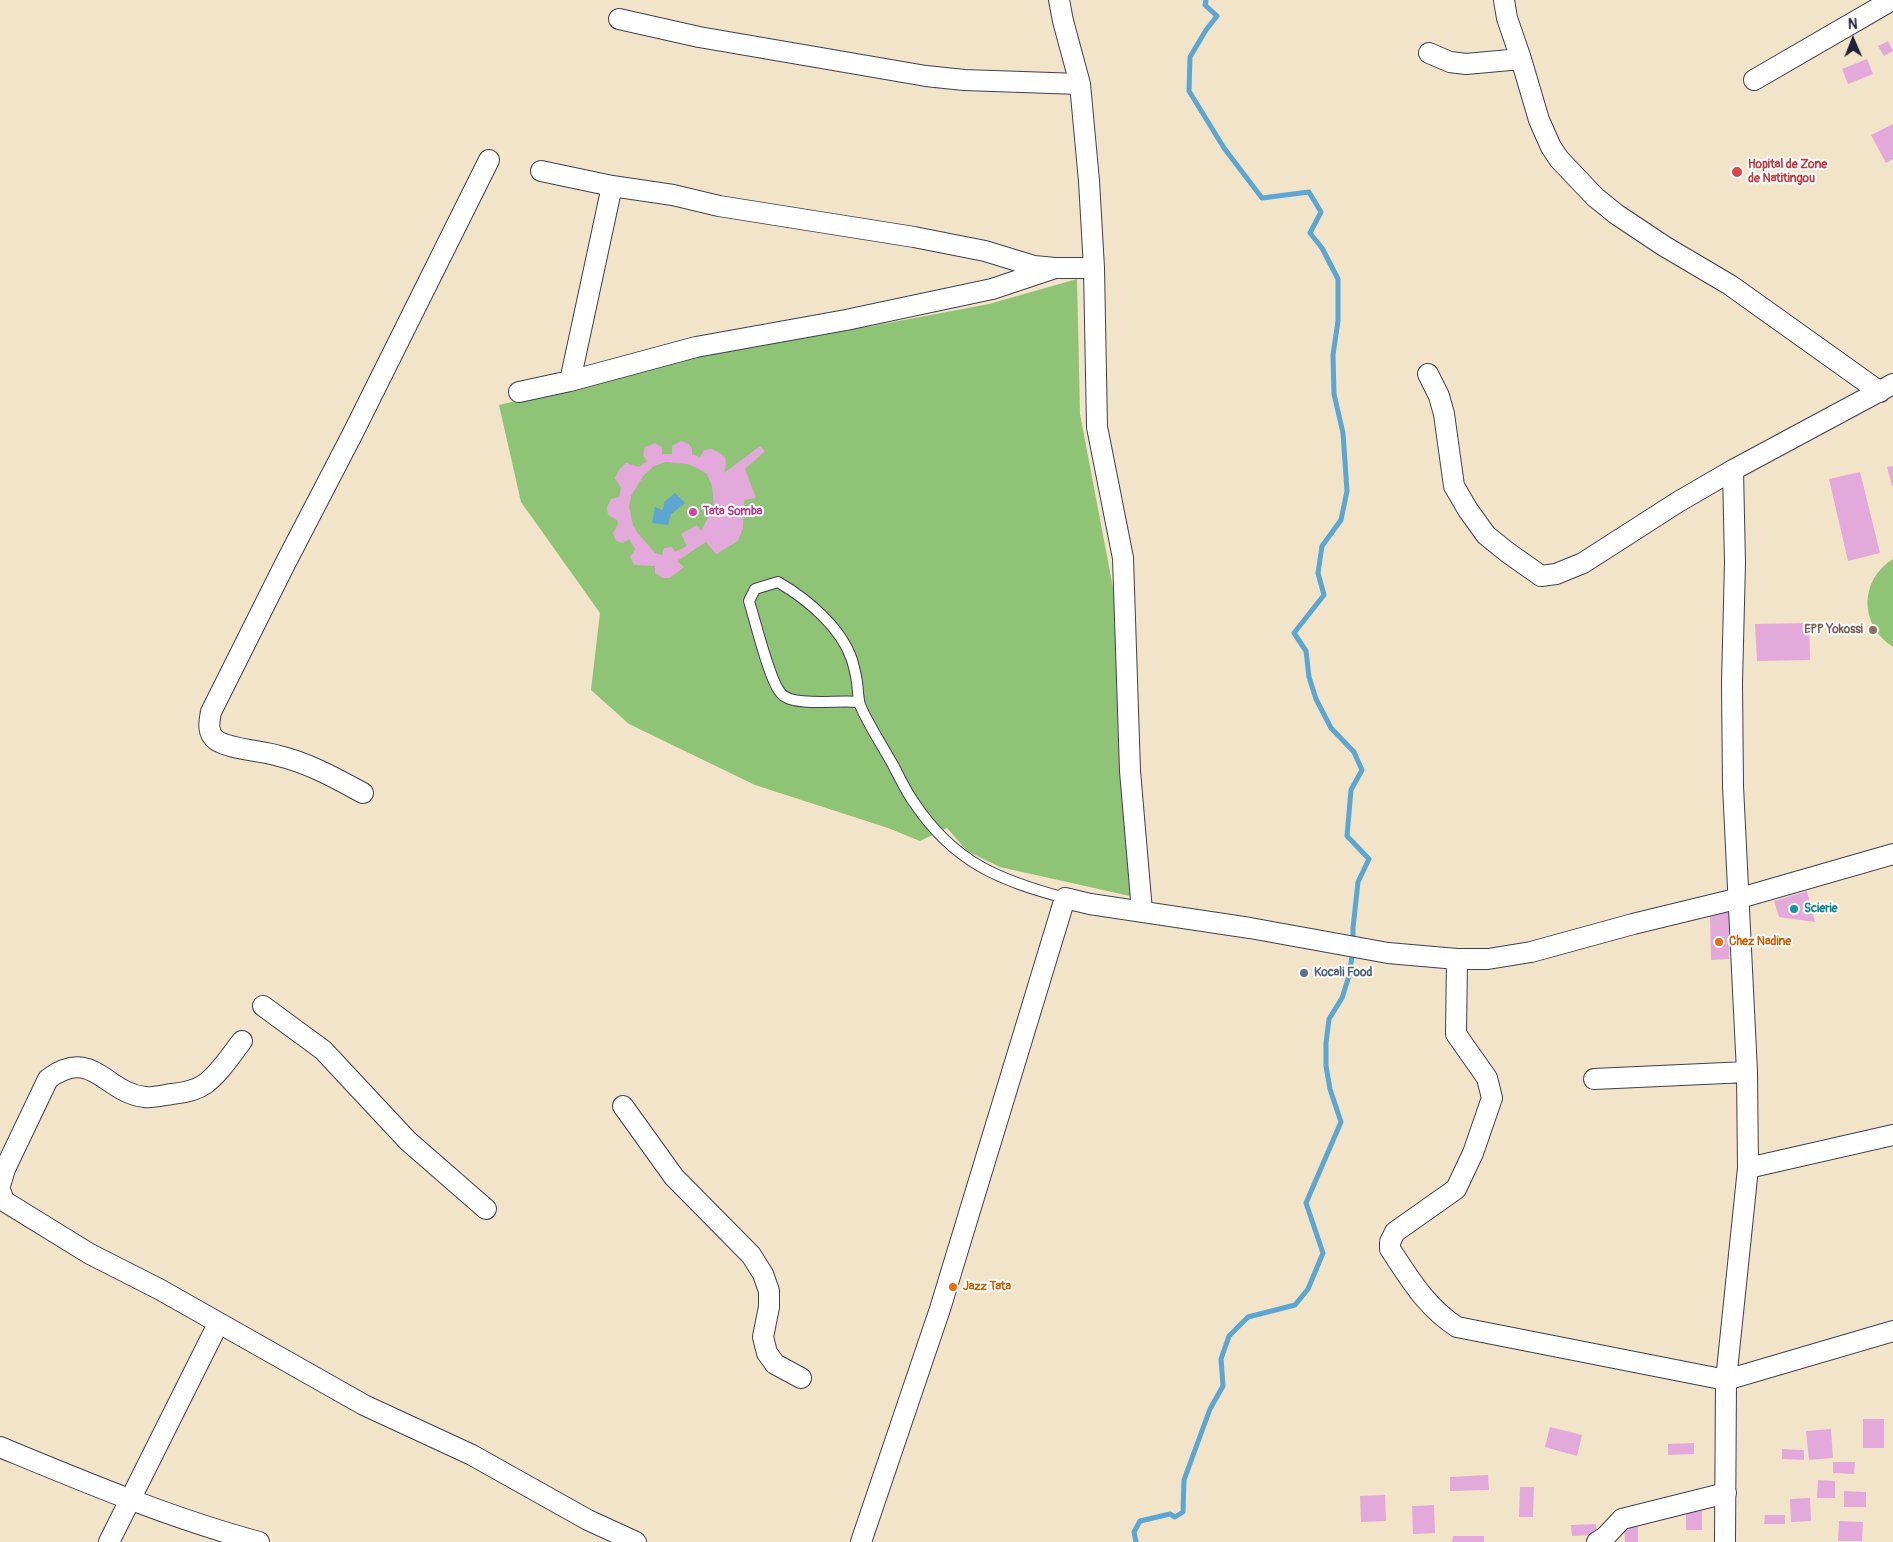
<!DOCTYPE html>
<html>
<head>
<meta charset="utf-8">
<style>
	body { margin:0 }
	#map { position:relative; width:1893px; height:1542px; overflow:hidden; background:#f1e4c9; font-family:Pangolin,sans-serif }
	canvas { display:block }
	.north { position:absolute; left:1828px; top:15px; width:50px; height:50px; -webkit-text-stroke:4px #fff; paint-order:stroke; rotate:359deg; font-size:14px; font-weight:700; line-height:20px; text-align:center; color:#22223b }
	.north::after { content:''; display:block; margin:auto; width:18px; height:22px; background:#22223b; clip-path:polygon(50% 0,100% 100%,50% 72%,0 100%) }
</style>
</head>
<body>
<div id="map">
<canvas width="1893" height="1542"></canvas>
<div class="north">N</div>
</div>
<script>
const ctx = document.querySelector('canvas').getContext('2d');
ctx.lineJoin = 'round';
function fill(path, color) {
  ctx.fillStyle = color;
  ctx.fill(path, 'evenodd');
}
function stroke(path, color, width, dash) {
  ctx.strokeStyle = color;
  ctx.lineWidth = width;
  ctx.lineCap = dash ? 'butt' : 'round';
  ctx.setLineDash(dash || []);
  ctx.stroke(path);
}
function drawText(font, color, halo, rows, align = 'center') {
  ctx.font = font + ' Pangolin,sans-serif';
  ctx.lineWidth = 4;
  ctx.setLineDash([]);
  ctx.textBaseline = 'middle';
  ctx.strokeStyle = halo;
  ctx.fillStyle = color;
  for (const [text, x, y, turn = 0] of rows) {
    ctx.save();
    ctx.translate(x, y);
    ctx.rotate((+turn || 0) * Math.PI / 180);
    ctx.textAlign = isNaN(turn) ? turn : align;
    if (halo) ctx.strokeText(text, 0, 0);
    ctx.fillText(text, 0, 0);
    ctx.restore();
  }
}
fill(new Path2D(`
	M1077,279L1080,414L1114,593L1118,734L1130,896L1000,867L967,851L947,828L920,841L888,828L755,785L629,724L591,690L600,613L521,502L499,405L711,353L872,326L989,304Z
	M1893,559V647C1859,625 1859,580 1893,559Z`), '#8fc375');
fill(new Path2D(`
	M675,493L685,503L671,514L668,525L652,523L655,507L662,510L664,506V502Z`), '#5ba6d3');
stroke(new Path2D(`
	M1206,0L1205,5L1217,16L1206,30L1190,57L1189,91L1224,148L1262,198L1309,192L1321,212L1310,233L1322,248L1338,279V321L1333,355L1334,394L1343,433L1347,491L1341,520L1322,546L1318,573L1324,595L1294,633L1306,651L1309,677L1316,699L1331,728L1354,752L1362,770L1351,790L1347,836L1369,859L1358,882L1353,928V942
	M1136,1542L1134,1532L1140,1521L1170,1514L1175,1517L1183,1512L1184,1480L1210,1409L1223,1386L1221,1359L1229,1336L1248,1317L1295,1305L1308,1289L1323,1253L1306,1203L1341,1122L1330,1089L1326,1066V1043L1329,1019L1342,998L1349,976L1353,950`), '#5ba6d3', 5);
fill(new Path2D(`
	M1888,41L1893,51L1884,56L1878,46Z
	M1867,59L1873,74L1848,84L1842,69Z
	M1893,124V159L1886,163L1871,135Z
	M681,441L689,444L692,449V454L700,457L704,450L712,449L718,452L725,457L726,464L724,473L760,446L765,451L745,469L756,498L744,500L743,528L738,541L716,554L706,542L677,561L684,567L670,578H663L655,573V566L634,565L630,557L635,549L629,539L623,543L616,541L613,533L618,524L617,520L608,515L607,507L611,499L619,497L621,488L615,478L619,470L626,463L639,467L647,461L643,455L645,447L655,443L662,447V454H672V446ZM666,462L687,464L697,468L707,474L712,486L714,506L701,531L697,525L681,534L687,546L675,552L672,547L664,548L662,555L655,553L637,532L633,525L629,507L631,496L644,475L654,466Z
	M1893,466V486H1892L1887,467Z
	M1860,472L1880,553L1848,561L1829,479Z
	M1809,623L1810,660L1757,661L1755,624Z
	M1807,891L1815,922L1779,917L1774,901Z
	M1730,910L1729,959L1711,960L1710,916Z
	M1863,1419H1884V1448H1863Z
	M1550,1427L1582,1435L1577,1456L1545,1447Z
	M1831,1429L1833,1458L1809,1460L1806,1431Z
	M1694,1443V1454L1668,1455V1444Z
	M1782,1449L1804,1450V1460L1782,1459Z
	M1833,1462H1855L1854,1474L1833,1473Z
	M1488,1475L1489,1490L1450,1491V1477Z
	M1818,1480L1835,1481V1498H1817Z
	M1520,1487H1534L1533,1517H1519Z
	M1844,1491L1866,1492V1507H1844Z
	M1385,1495L1386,1521L1361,1522L1360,1496Z
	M1810,1498L1811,1521L1791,1522L1790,1499Z
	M1434,1505L1435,1533L1413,1534L1412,1506Z
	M1686,1510H1702V1530H1686Z
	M1765,1515H1785V1524H1764Z
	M1839,1521L1863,1522L1862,1541H1838Z
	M1638,1522V1542H1625L1624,1523Z
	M1596,1524L1597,1535L1572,1536L1571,1525Z
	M1453,1536H1484V1542H1452Z`), '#e4a9db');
const lane = new Path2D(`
	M859,702C838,700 810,705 790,699C787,698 782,695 780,692C769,679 755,620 749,601L755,589L778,582C807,599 841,627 852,660C854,667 856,675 857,682C858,690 858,698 860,705C869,726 882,745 893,765C900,778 906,792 915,804C955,863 999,880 1065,898`);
const street = new Path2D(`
	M1059,0L1063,21L1080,84L1089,181L1094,268L1097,427L1123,558L1130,771L1142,911
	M1504,0L1507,18L1521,59L1539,120L1551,147L1559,159L1595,197L1616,214L1664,246L1730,285L1880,392
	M619,19L699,37L926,76L964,80L1080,84
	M1429,53L1450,62L1466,64L1521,59
	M1754,80L1892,0
	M541,171L612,186L673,195L719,206L914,237L985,251L1034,266L1055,268H1094
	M1428,374L1439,396L1444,414L1454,486L1468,510L1486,535L1507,552L1541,576L1556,574L1583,563L1678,502L1733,470L1893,384
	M570,381L612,186
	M519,392L570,381L696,347L846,320L992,289L1052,269
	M363,793C337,779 309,763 279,756C264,751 228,749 216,740C207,733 209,722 211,712L285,564L352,435L489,160
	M1457,959L1456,1034L1487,1078L1492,1098L1473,1153L1456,1189L1395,1232L1390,1242V1249C1410,1279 1426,1307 1457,1327L1726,1380L1893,1331
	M263,1006L323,1050L408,1141L486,1209
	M1594,1079L1747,1072
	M623,1106L674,1177L751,1255L763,1274L769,1291V1307L763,1337L767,1353L775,1364L801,1378
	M1748,1168L1893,1135
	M0,1186L5,1169L48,1079C93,1046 105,1093 145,1097C153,1098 164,1095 172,1094C183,1093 195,1091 205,1084C220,1073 231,1055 242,1041
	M0,1190L4,1201L90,1254L159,1289L364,1405L472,1455L588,1520L636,1542
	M0,1447C85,1482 170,1518 259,1542
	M109,1542L218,1324
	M861,1542L940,1309L1065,898L1090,904L1250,928L1388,953L1457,959H1488L1531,952L1633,924L1740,898L1893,854
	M1597,1542L1605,1537L1622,1519L1726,1493
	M1725,1542L1726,1380L1748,1168L1747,1072L1733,786L1732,683L1735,563L1733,470`);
stroke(lane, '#413f50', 12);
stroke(street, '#413f50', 22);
stroke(lane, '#fff', 10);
stroke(street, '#fff', 20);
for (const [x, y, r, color] of [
	[1737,172,6,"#e0444e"],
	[693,512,5,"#d1479c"],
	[1873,630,5,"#8d6e63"],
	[1794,909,5,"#0f9aa8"],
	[1719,942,5,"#e8710a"],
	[1304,973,5,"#5c6f8a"],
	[953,1287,5,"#e8710a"]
]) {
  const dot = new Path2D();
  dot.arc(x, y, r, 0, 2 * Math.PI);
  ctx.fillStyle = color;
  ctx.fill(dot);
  stroke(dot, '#fff', 2);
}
drawText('bold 12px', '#be3a42', '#fff', [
	["Hopital de Zone",1748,165],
	["de Natitingou",1748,179]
], 'left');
drawText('bold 12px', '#b23c85', '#fff', [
	["Tata Somba",703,512]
], 'left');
drawText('bold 12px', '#785e54', '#fff', [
	["EPP Yokossi",1863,630]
], 'right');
drawText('bold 12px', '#0d838f', '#fff', [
	["Scierie",1804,909]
], 'left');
drawText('bold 12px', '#c56008', '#fff', [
	["Chez Nadine",1729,942],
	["Jazz Tata",963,1287]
], 'left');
drawText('bold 12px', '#4e5e75', '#fff', [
	["Kocali Food",1314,973]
], 'left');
</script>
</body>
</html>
